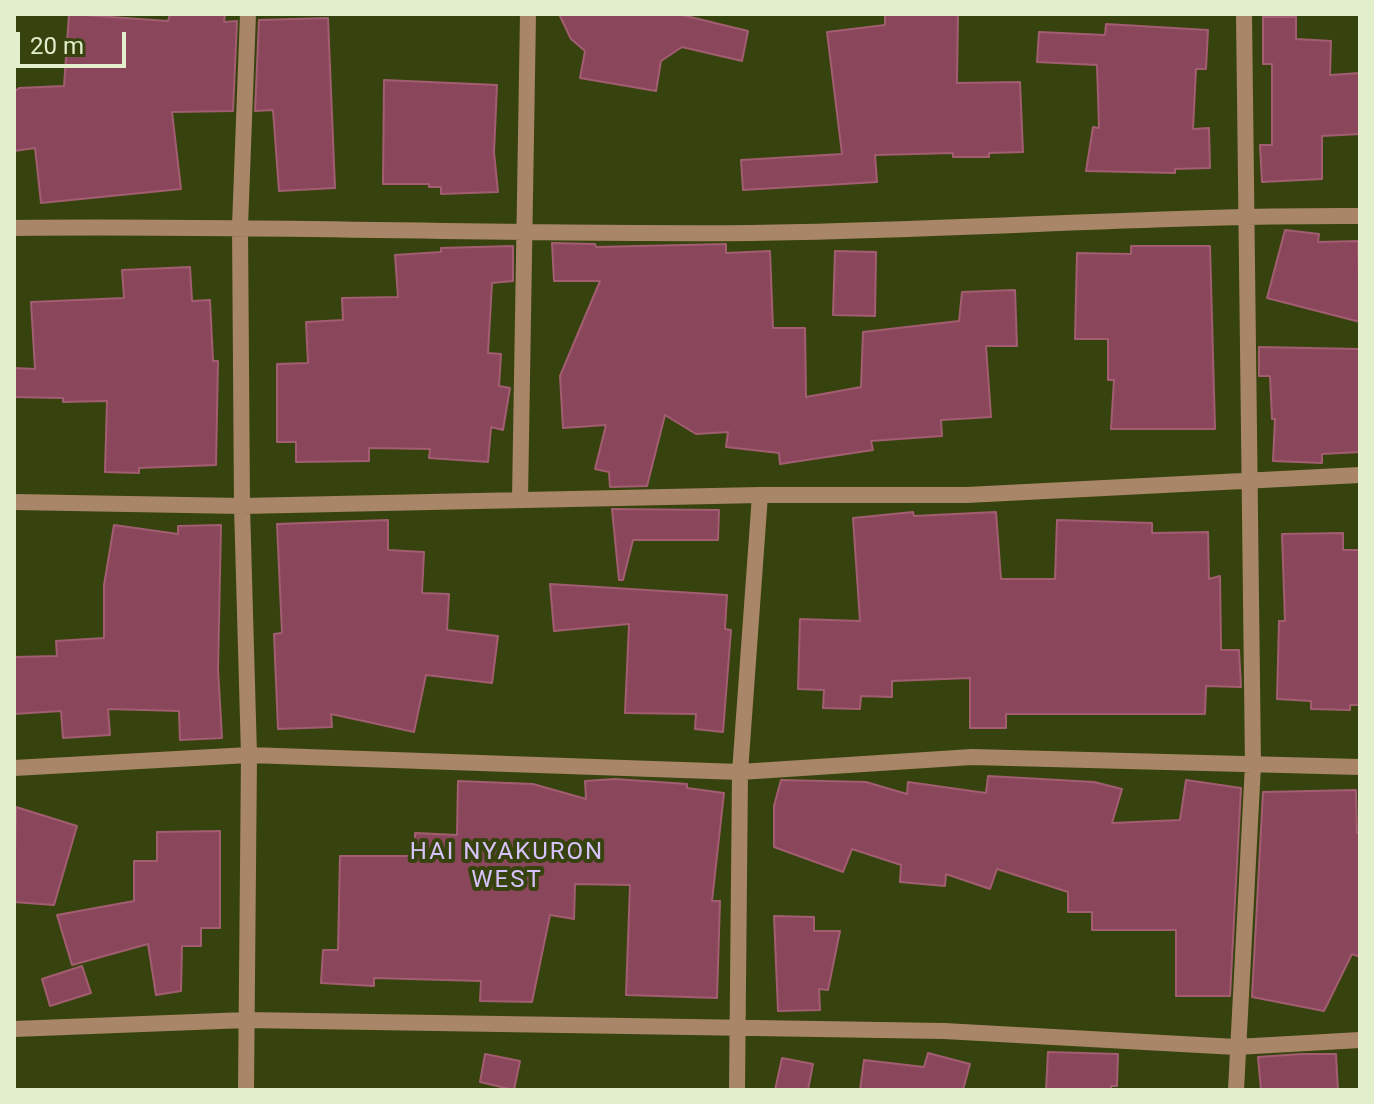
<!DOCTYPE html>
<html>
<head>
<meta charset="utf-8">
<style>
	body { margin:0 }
	#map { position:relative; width:1374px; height:1104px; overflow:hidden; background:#37430e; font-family:Roboto,sans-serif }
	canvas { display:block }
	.frame { position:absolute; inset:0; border:16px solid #e3eecc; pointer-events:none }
	.scale { position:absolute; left:16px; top:32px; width:110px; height:36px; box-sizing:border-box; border:4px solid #e3eecc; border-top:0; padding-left:10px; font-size:24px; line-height:28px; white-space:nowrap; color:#e3eecc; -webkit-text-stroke:6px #37430e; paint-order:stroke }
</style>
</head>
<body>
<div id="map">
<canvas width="1374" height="1104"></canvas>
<div class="frame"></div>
<div class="scale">20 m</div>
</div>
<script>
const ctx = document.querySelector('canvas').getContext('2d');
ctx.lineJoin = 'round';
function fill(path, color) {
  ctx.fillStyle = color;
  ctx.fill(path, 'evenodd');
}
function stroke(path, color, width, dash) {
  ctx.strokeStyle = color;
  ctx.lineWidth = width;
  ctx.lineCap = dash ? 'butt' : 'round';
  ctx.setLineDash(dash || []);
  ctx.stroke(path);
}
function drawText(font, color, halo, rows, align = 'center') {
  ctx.font = font + ' Roboto,sans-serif';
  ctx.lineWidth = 8;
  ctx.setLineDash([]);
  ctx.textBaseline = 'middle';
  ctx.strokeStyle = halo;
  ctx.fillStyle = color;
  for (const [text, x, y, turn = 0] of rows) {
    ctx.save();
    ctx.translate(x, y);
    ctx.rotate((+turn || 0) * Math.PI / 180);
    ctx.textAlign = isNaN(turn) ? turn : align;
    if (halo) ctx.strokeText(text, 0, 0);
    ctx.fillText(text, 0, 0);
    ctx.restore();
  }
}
const building = new Path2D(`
	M69,14L168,21L170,14H225L224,22L237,21L233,111L172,112L181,189L41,203L35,148L14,151V92L19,88L64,86Z
	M559,14H678L748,31L742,61L682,47L661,61L656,91L580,78L585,51L571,39Z
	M885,14H958L957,83L1020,82L1023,152L989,153V157H953V153L875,155L877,182L743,190L741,160L842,154L827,32L885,25Z
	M1263,17H1296V39L1331,41L1330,75L1360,73V134L1322,136V179L1262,182L1260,145H1272V64H1263Z
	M328,18L335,188L279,191L273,110L255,111L259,20Z
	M1106,24L1208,30L1206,69H1196L1193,129L1209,128L1210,168L1175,169V173L1086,171L1093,127L1099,128L1097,65L1037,62L1039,32L1105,35Z
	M384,80L497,85L494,152L498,192L441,194V187H429V184H383Z
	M1285,230L1319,234L1318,242L1358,241L1360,322L1267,298Z
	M552,243L595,244L596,247L726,244V253L770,251L773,328H805L806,397L861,387L863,332L959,321L962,292L1015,290L1017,346H986L991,417L941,420L942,436L871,441L873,450L780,464L779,453L726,447L728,432L696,434L665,415L647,486L610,487L609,472L595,469L606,425L563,428L560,376L600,281H554Z
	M513,246V281L492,283L488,353L501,354L499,386L510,388L503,430L491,427L488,462L429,458L430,449L369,448V461L296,462V442H277V364L308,363L306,322L343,320L342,298L398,297L395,255L441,252V248Z
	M1131,246H1210L1215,429H1111L1114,380H1108V339H1075L1077,253L1131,254Z
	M835,251L876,252L875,316L833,315Z
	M190,267L192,301L210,300L213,361H218L216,465L139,468V473L105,472L107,401L63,402V398L14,397V368L35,369L31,302L124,298L122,270Z
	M1259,347L1360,349V452L1322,454V463L1273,461L1275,419H1272L1270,376H1259Z
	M612,509L719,510L718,540H633L623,580H619Z
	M913,512L914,516L996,512L1001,579H1055L1057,520L1152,523V533L1208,532L1209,579L1220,576L1221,650H1239L1241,687L1206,686L1205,714H1006V728H970V678L892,681V697L861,696L860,709L823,708L824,690L798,689L800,619L860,621L853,518Z
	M388,520V550L424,552L422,593L449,594L447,630L498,636L492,683L426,675L414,732L331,714L332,727L278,729L274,634L282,633L277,524Z
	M114,525L178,534V526L221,525L218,669L222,738L180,740L179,711L108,709L110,735L63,738L61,711L14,714V657L57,656L56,641L104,638V585Z
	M1343,533V550H1360V705H1350V710L1311,709V701L1277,699L1279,621H1285L1282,534Z
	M550,584L727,595L725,629L731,630L723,732L695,729L696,714L625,713L629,624L554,631Z
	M988,776L1094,782L1122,789L1112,823L1180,820L1186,780L1241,788L1230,996H1176V930H1092V912H1068V892L997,869L990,889L946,874L945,886L900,882L901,865L852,849L843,872L774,847V806L781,780L866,782L907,794L908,782L986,793Z
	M615,779L687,784V788L724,793L712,901H720L717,998L626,995L630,885L575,884L574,919L550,915L532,1002L480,1001L481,981L374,978V986L321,983L323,950H338L340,856H415V833L457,835L458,781L533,784L586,799L585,781Z
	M1356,790L1357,833H1360V957L1352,954L1324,1011L1252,997L1263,792Z
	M16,807L77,826L54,905L14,902Z
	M220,831V928H201V946H182L181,991L156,995L148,944L72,965L57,915L134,901V861H157V832Z
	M774,916L814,917V931H840L828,990L819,989L820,1010L778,1011Z
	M82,966L91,993L50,1006L42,979Z
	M1048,1052L1118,1054L1117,1086H1111V1090H1046Z
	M928,1053L970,1064L963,1090H860L864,1060L924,1067Z
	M485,1054L520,1061L514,1090L480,1082Z
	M1302,1054H1336L1338,1090H1261L1258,1057Z
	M782,1058L813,1064L808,1090H775Z`);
fill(building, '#8a475c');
stroke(building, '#a35d71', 2);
stroke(new Path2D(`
	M14,228C260,225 506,235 751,233C954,231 1157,215 1360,216
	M520,499L528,14
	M14,502L242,506L760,495H967L1360,475
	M14,768L249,755L740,772L972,757L1360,767
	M14,1029L246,1020L944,1031L1236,1047L1360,1040
	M246,1090L249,755L242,506L240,226L248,14
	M737,1090L740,772L760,495
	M1236,1090L1253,765L1244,14`), '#a98668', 16);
ctx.letterSpacing = '2px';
drawText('24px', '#d7c3fb', '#37430e', [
	["HAI NYAKURON",507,853],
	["WEST",507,881]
]);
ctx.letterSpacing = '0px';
</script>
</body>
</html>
